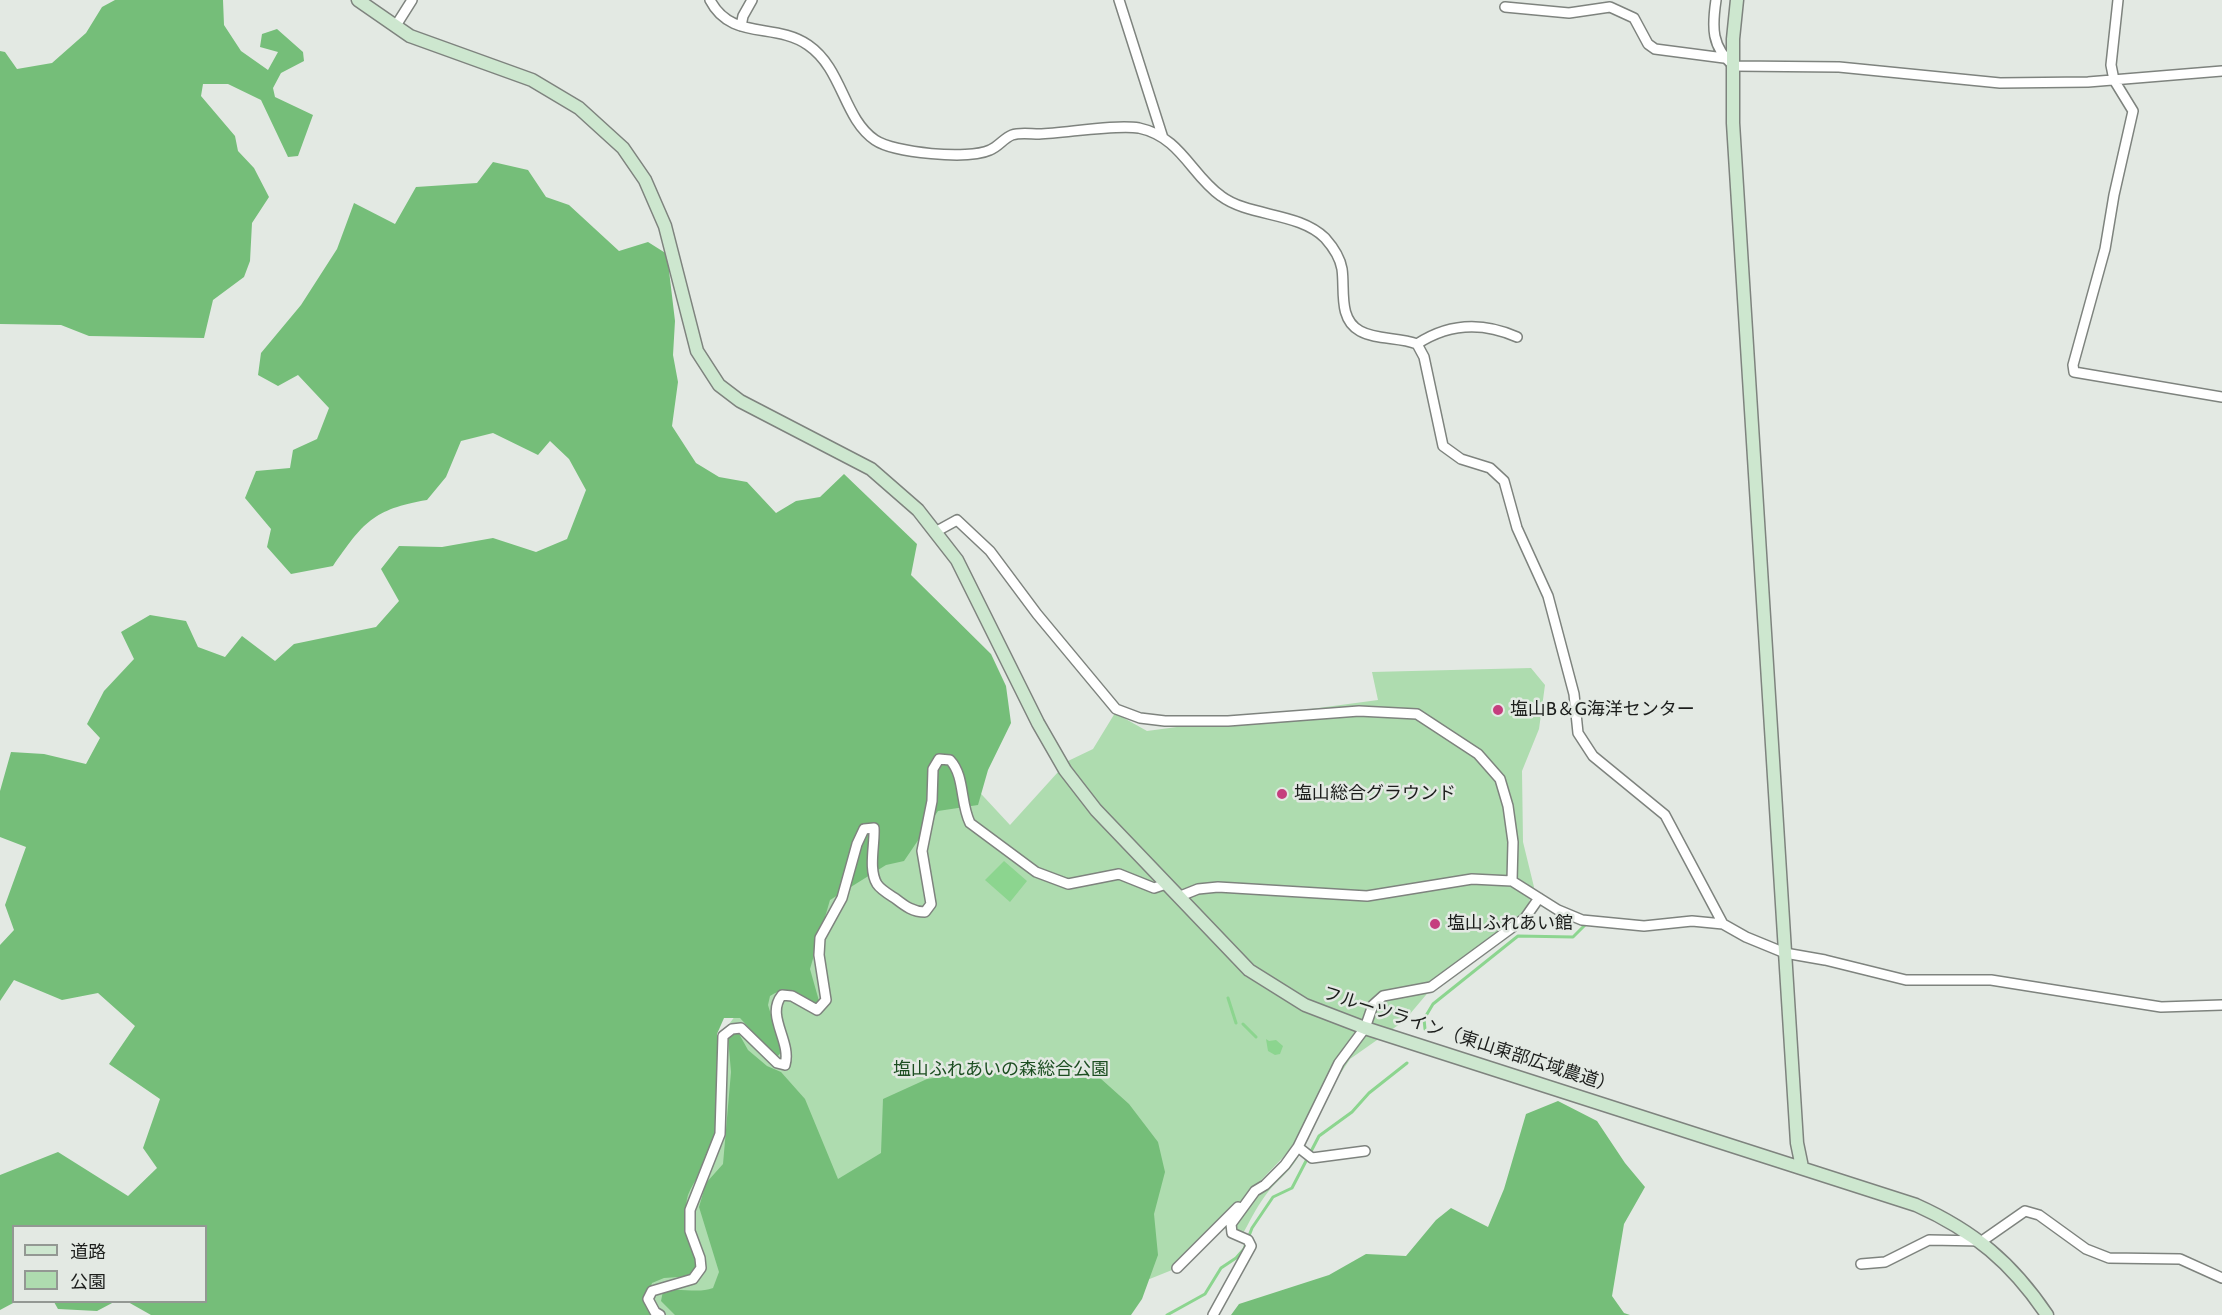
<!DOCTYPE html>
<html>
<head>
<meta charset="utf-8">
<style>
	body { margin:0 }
	#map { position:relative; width:2222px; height:1315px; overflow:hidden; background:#e3e9e3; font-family:Cabin,"Noto Sans JP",sans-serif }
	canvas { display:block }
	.legend { position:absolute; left:12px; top:1225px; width:195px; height:78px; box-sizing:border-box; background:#e3e9e3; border:2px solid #939893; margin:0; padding:8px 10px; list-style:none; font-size:18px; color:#1c1e1c }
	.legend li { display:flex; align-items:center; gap:12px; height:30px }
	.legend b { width:30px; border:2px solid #939893 }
</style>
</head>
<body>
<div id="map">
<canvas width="2222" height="1315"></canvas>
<ul class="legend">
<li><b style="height:8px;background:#cde7cf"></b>道路</li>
<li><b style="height:16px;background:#aedcaf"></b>公園</li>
</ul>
</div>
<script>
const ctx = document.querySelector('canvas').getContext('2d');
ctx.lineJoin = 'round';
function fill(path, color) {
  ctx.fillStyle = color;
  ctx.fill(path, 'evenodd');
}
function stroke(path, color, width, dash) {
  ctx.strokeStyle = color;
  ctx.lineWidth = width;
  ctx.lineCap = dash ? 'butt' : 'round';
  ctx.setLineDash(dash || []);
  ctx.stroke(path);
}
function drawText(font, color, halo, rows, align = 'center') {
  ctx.font = font + ' Cabin,"Noto Sans JP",sans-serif';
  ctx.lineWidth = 5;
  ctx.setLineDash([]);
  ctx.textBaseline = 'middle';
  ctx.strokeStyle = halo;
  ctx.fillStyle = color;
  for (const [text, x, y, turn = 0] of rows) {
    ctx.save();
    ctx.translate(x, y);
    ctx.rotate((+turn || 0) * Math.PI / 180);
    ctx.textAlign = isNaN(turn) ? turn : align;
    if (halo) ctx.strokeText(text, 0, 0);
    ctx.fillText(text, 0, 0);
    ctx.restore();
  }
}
fill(new Path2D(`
	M1531,668L1545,685L1539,729L1522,771L1523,842L1534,887L1524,917L1431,989L1404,1021L1350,1059L1291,1149L1177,1268L1060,1315H651L642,1180L723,1037L718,1039L857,852L958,769L1010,825L1068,761L1093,749L1115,713L1147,731L1378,700L1372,672Z
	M1296,1146L1301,1151C1292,1172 1277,1179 1265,1196C1256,1208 1249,1223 1241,1237L1232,1233L1238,1215Z`), '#aedcaf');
fill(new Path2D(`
	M115,0H223L224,25L241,51L268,70L278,52L260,47L262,34L277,29L303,52L304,61L281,73L273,88L275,97L313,115L298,156L288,157L261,100L228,84H203L201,96L235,136L238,151L254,168L269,197L252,223L250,261L244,277L213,300L204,338L89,336L61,325L0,324V51L5,52L17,69L52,63L86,33L102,7Z
	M493,162L528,170L546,197L569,205L619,251L648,242L667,254L675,321L673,355L678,382L672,426L696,463L719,477L747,482L776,513L796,501L820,497L844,474L917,544L911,575L991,654L1006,686L1011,723L988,770L978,805L938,811L904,861L886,865L830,900L810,969L819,1001L814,1004C797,994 788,984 770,996L768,1005L782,1051L777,1057L757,1041L751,1030L740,1018H724L717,1034L719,1072L714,1150C708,1167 694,1178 688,1195C681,1218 697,1246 697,1270L693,1276L664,1278L652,1283L646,1301L652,1315H151L128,1302H206V1226H14L15,1302L0,1310V1175L58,1152L128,1196L157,1168L143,1148L160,1099L109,1064L135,1026L98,993L62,1000L14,980L0,1001V945L14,930L5,905L26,847L0,837V791L11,752L44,754L86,764L100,738L87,724L104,691L134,659L121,632L150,615L186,621L198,647L225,657L242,636L275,661L294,644L376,627L399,601L381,569L399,546L442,547L493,538L536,552L567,539L586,490L569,459L550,441L538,455L493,433L461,441L446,477L427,500C373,509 363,523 333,566L291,574L267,547L271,529L245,498L256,471L290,468L293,450L317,439L329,408L298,375L278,386L258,375L261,353L301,305L337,249L354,203L395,224L416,187L477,183Z
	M733,1032H738L748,1050L767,1066L781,1072L805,1099L838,1179L881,1153L883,1099L927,1079L978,1072L1100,1078L1129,1104L1158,1142L1165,1172L1154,1214L1158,1255L1142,1299L1131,1315H675L661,1301L663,1291C680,1287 697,1294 713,1288L719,1272L699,1207L706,1183L723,1164L731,1072L728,1037Z
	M1558,1101L1597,1121L1625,1163L1645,1187L1624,1224L1612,1296L1624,1313L1630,1315H1231L1239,1304L1329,1275L1366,1254L1406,1256L1436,1220L1451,1208L1488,1227L1504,1189L1526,1114Z
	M54,1302H114L97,1311L58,1309Z`), '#75be79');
fill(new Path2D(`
	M1004,861L1027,881L1010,902L985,880Z
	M1266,1039L1269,1041L1276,1040L1283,1046L1280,1054L1275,1055L1268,1051Z`), '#8cd58f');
stroke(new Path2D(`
	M1228,998L1236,1023
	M1243,1024L1256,1037
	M1425,1029L1424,1019L1433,1004L1518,936L1573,937L1586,924
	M1167,1315L1205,1294L1221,1268L1236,1258L1244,1249L1252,1228L1273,1197L1292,1188L1319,1136L1352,1112L1369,1093L1407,1063`), '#8cd58f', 3);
const street = new Path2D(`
	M710,0C731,41 775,22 808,45C843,69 843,118 875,140C894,153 968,160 990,150C998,147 1004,138 1012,135C1020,132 1031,134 1039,134C1066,133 1116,124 1139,128C1181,137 1191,175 1221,196C1249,217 1299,212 1325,238C1333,247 1340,257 1342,269C1345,290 1338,319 1360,331C1376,340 1399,337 1417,344L1424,357L1443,446L1461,459L1490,468L1504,481L1517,528L1548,596L1574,694L1578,733L1593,756L1665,815L1723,924
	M1119,0L1163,138
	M1716,0C1712,27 1711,47 1734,66L1839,67L2000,83L2088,82L2222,71
	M2118,0L2111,65L2114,80L2133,111L2114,195L2105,249L2073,365L2074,372L2222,397
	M1505,7L1569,13L1610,7L1634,18L1648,44L1655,49L1724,58
	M741,26L743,16L752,0
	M395,27L412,0
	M1417,344C1449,323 1483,322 1517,337
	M937,531L957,520L990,551L1037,614L1116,709L1140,718L1165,721H1228L1359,711L1417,714L1478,754L1500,779L1508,806L1513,842L1512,881
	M1178,897L1198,889L1218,887L1367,896L1472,879L1512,881L1558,910L1582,920L1644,926L1692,921L1723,924L1746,937L1785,953L1825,960L1906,980H1991L2161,1007L2222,1005
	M1298,1147L1312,1158L1365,1151
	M1861,1264L1885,1262L1929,1240L1982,1241L2025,1211L2039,1215L2086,1249L2109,1258L2180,1259L2222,1278
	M1177,1268L1238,1207
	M660,1315L655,1312L648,1299L652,1291L693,1279L701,1268L700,1258L690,1231V1210L720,1134L723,1036L732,1029L741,1028L777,1063L785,1065C792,1041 765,1016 782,995L792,996L817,1010L826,1000L819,955L820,938L842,898L857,844L864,829L874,828C875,845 868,869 877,884C881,890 890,895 896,899C905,906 913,912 925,912L931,904L922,851L932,801L933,769L939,759L950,760C965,776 960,803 970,823L1036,872L1068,884L1119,874L1154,888L1166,884
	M1213,1315L1251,1246L1248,1240L1232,1233L1231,1224L1255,1191L1265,1185L1285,1165L1298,1147L1339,1063L1365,1028L1373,1005L1383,996L1431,987L1525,918L1539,898`);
const secondary = new Path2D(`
	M358,0L410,36L532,80L579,108L623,148L645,180L665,226L697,351L719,385L740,401L871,469L918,510L957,560L1038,723L1065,770L1096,810L1249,970L1305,1005L1365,1028L1916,1205C1974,1231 2012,1263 2047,1315
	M1737,0L1733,39V123L1797,1143L1802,1167`);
stroke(street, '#7e837e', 12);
stroke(secondary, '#7e837e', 15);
stroke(street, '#fff', 9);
stroke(secondary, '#cde7cf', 12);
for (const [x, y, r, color] of [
	[1498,710,6,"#c53e7e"],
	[1282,794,6,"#c53e7e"],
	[1435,924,6,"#c53e7e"]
]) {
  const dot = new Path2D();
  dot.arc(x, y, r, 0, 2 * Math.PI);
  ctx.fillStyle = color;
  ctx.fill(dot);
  stroke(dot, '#e3e9e3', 2);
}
drawText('18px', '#1c1e1c', '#e3e9e3', [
	["塩山B＆G海洋センター",1510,710],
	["塩山総合グラウンド",1294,794],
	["塩山ふれあい館",1447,924]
], 'left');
drawText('18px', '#1c1e1c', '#e3e9e3', [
	["フルーツライン（東山東部広域農道）",1469,1040,18]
]);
drawText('18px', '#1c4e21', '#e3e9e3', [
	["塩山ふれあいの森総合公園",1001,1070]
]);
</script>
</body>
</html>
